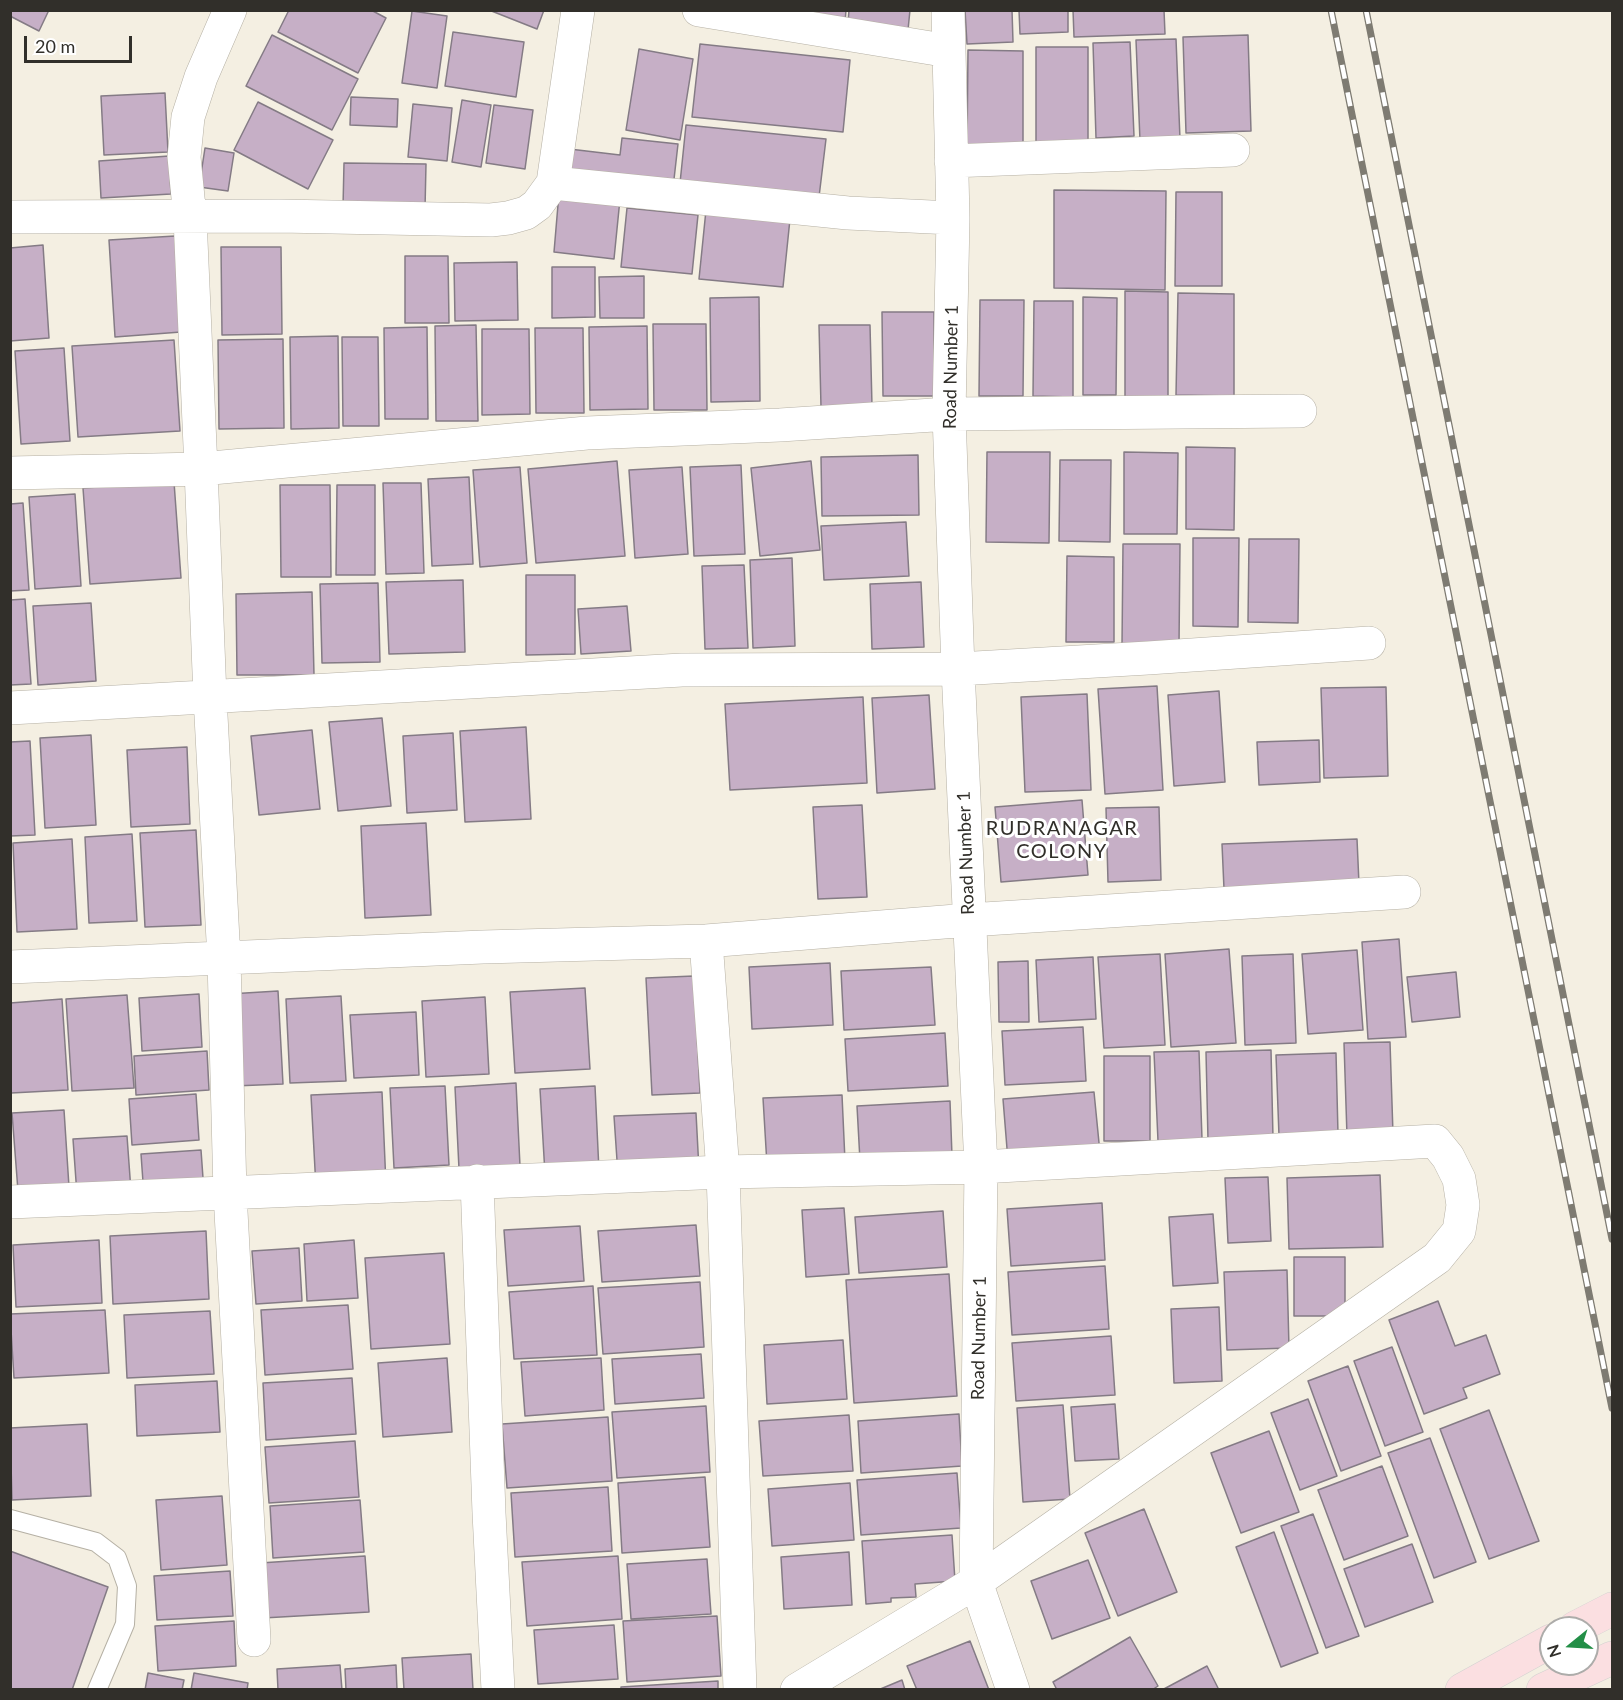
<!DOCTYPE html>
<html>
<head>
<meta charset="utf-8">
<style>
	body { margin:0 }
	#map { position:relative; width:1623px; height:1700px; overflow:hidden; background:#f4efe2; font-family:Lato,sans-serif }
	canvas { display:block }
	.frame { position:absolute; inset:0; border:12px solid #312f2a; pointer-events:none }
	.north { position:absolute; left:1539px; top:1616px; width:60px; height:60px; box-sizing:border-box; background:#fff; border:2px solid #adacaa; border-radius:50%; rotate:252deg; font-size:16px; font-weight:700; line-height:24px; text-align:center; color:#312f2a }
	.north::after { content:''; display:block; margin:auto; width:21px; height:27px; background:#238f47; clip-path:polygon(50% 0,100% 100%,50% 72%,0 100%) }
	.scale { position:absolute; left:24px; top:36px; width:108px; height:27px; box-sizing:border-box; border:3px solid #312f2a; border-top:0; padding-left:8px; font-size:18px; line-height:21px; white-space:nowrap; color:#312f2a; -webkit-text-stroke:4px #fff; paint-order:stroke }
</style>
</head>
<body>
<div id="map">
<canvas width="1623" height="1700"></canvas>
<div class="frame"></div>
<div class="north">N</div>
<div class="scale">20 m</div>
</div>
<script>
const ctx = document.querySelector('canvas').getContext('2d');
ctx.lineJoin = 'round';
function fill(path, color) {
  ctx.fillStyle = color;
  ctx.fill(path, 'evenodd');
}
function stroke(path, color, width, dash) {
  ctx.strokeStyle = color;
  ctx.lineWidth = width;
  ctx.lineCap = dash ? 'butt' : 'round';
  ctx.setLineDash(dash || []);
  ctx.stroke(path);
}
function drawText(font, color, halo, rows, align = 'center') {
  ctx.font = font + ' Lato,sans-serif';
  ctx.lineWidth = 6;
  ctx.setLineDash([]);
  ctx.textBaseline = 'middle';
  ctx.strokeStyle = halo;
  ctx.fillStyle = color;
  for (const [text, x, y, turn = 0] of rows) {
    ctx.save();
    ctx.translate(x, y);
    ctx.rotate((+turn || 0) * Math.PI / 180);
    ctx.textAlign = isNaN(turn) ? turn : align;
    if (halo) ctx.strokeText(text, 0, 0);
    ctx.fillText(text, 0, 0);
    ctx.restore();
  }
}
const building = new Path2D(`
	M10,10H49L39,31L10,16Z
	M289,10H371L386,18L358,73L278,32Z
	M489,10H544L537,29Z
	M760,10H846L845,22Z
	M849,10H910L908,30L848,23Z
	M965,10H1012L1013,42L967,44Z
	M1019,10H1068V32L1020,34Z
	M1073,10H1164L1165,34L1074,37Z
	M412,11L447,16L437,88L402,83Z
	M453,32L524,42L516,97L445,86Z
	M272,35L358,79L332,130L246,86Z
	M1248,35L1251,131L1186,133L1183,37Z
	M1176,39L1180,139L1140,141L1136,40Z
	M1130,42L1134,136L1096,138L1093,43Z
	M700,44L850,60L843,132L692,117Z
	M1036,47H1088V143L1036,142Z
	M639,49L693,59L680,140L626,130Z
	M968,50L1023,51V151L967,150Z
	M165,93L168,152L104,155L101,96Z
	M351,97L398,99L397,127L350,125Z
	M462,100L491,105L481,167L452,162Z
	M258,102L333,140L308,189L234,150Z
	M413,104L452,108L447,161L408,157Z
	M494,105L533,110L525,169L486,163Z
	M686,125L826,139L819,197L680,183Z
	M622,138L678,144L673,188L558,176L561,148L620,155Z
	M205,148L234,153L228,191L199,187Z
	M169,156L171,194L101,198L99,161Z
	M344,163L426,164L425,209L343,207Z
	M1054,190L1166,191L1165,290L1054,288Z
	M1176,192H1222V286H1175Z
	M559,193L620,199L614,259L554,252Z
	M627,208L698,215L692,274L621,267Z
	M706,210L790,219L783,287L699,279Z
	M175,236L181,332L115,337L109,240Z
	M43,245L49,338L10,341V248Z
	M221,247H281L282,334L222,335Z
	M405,256H448L449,323H405Z
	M517,262L518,320L455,321L454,263Z
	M552,267H595V317L552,318Z
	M644,276V318H600L599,277Z
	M1125,291L1168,292V400H1125Z
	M1178,293L1234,294V396L1176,395Z
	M759,297L760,401L711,402L710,298Z
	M1083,297L1117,298L1116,395H1083Z
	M980,300H1024L1023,396H979Z
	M1034,301H1073V397L1033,396Z
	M882,312H934V396H883Z
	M653,324H706L707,410H654Z
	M476,325L478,421H436L435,326Z
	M819,325H870L872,406L821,407Z
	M647,326L648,409L590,410L589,327Z
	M427,327L428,419H385L384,328Z
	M535,328H583L584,413H536Z
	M482,329H529L530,414L482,415Z
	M338,336L339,428L291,429L290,337Z
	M342,337H378L379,426H343Z
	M283,339L284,428L219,429L218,340Z
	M174,340L180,431L78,437L72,346Z
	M64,348L70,441L21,444L15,351Z
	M1186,447L1235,448L1234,530L1186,529Z
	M987,452H1050L1049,543L986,542Z
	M1124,452L1178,453L1177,534H1124Z
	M918,455L919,515L822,516L821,457Z
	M1060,460H1111L1110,542L1059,541Z
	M617,461L625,556L536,563L528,469Z
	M811,461L820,550L760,556L751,468Z
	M741,465L745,554L694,556L690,467Z
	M520,467L527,563L480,567L473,470Z
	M682,467L688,554L635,558L629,470Z
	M469,477L473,564L432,566L428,479Z
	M174,482L181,578L90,584L83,488Z
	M383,483H421L424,573L386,574Z
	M280,485H330L331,577H281Z
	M337,485H375V575H336Z
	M75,494L81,586L35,589L29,497Z
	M23,503L29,590L10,591V504Z
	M906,522L909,576L824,580L821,526Z
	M1193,538H1239L1238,627L1193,626Z
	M1249,539H1299L1298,623L1248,622Z
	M1123,544H1180L1179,645H1122Z
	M1067,556L1114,557V642H1066Z
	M792,558L795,646L753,648L750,560Z
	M744,565L748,648L705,649L702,566Z
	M526,575H575V654L526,655Z
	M463,580L465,652L389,654L386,582Z
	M921,582L924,647L872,649L870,584Z
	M378,583L380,662L322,663L320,584Z
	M312,592L314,675H237L236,594Z
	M25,599L31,684L10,685V600Z
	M91,603L96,681L38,685L33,606Z
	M627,606L631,651L581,654L578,609Z
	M1157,686L1163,790L1105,794L1098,689Z
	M1386,687L1388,776L1324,778L1321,688Z
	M1219,691L1225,782L1174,786L1168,695Z
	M1087,694L1091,790L1025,792L1021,697Z
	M929,695L935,789L877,793L872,698Z
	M863,697L867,783L730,790L725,704Z
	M382,718L391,806L338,811L329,722Z
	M526,727L531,819L465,822L460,731Z
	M312,730L320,809L259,815L251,736Z
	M453,733L457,810L407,813L403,736Z
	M91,735L96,825L45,828L40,738Z
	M1319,740L1320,782L1259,785L1257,742Z
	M30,741L35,835L10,836V742Z
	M187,747L190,824L131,827L127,750Z
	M1082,800L1088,875L1001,882L995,807Z
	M862,805L867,897L818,899L813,807Z
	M1159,807L1161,880L1108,882L1106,808Z
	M426,823L431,915L365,918L361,826Z
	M196,830L201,925L145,927L140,833Z
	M132,834L137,921L89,923L85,837Z
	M72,839L77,929L17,932L13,843Z
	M1357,839L1359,884L1224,889L1222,844Z
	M1399,939L1406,1037L1368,1039L1362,942Z
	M1229,949L1236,1043L1171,1047L1165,954Z
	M1357,950L1363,1030L1308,1034L1302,954Z
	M1160,954L1165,1045L1104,1048L1098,957Z
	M1293,954L1296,1043L1245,1045L1242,956Z
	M1093,957L1096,1019L1039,1022L1036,960Z
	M1028,961L1029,1022H999L998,962Z
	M830,963L833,1025L752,1029L749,967Z
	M931,967L935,1025L844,1030L841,971Z
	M1456,972L1460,1017L1412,1022L1407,977Z
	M694,976L700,1093L652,1095L646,978Z
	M585,988L590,1069L515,1073L510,992Z
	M278,991L283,1084L234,1086L229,994Z
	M199,994L202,1047L142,1051L139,998Z
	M127,995L134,1088L72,1091L66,999Z
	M341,996L346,1081L290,1083L286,999Z
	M485,997L489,1074L426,1077L422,1001Z
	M62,999L68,1090L11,1093L10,1003Z
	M416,1012L419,1075L354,1078L350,1015Z
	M1083,1027L1086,1081L1005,1085L1002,1031Z
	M945,1033L948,1086L848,1091L845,1039Z
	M1390,1042L1393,1134L1347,1136L1344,1043Z
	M1271,1050L1273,1138L1208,1140L1206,1052Z
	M207,1051L209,1090L136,1095L134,1056Z
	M1199,1051L1202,1139L1158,1141L1154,1052Z
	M1336,1053L1338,1134L1279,1136L1276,1055Z
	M1104,1056H1150V1141H1104Z
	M516,1083L520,1166L459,1169L455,1087Z
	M445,1086L449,1165L394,1168L390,1088Z
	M595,1086L599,1171L545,1174L540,1089Z
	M382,1092L386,1185L316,1188L311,1095Z
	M1094,1092L1100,1153L1008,1161L1003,1099Z
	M196,1094L199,1140L132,1145L129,1099Z
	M842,1095L845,1161L767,1165L763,1098Z
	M950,1101L952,1156L860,1161L857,1106Z
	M64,1110L69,1187L18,1191L12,1113Z
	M696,1113L699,1170L618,1175L614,1116Z
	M127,1136L131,1191L77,1195L73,1139Z
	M201,1150L204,1192L144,1196L141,1154Z
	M1380,1175L1383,1247L1289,1249L1287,1178Z
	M1268,1177L1271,1241L1228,1243L1225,1178Z
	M1102,1203L1105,1260L1011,1266L1007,1209Z
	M844,1208L849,1274L806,1277L802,1210Z
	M943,1211L947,1267L859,1273L855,1217Z
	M1213,1214L1218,1283L1173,1286L1169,1217Z
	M696,1225L700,1276L602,1282L598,1231Z
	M580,1226L584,1281L508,1286L504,1230Z
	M206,1231L209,1299L113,1304L110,1236Z
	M99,1240L102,1303L16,1307L13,1245Z
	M354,1240L358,1298L307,1301L304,1244Z
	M299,1248L302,1301L256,1304L252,1251Z
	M444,1253L450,1344L371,1349L365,1258Z
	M1294,1257H1345V1316H1294Z
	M1105,1266L1109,1329L1012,1335L1008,1272Z
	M1287,1270L1289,1348L1227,1350L1224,1272Z
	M949,1274L957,1396L854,1403L846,1280Z
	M700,1282L704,1347L603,1354L598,1288Z
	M593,1286L597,1355L514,1359L509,1292Z
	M1438,1301L1455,1346L1486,1335L1500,1374L1463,1388L1467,1398L1424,1414L1389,1320Z
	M348,1305L353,1369L265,1375L261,1310Z
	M1219,1307L1222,1381L1174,1383L1171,1309Z
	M105,1310L109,1373L14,1378L10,1314Z
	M210,1311L214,1374L127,1378L124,1315Z
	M1111,1336L1115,1395L1016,1401L1012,1343Z
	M843,1340L847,1399L767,1404L764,1345Z
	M1392,1347L1423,1432L1385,1446L1354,1361Z
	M701,1354L704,1398L615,1404L612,1359Z
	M447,1358L452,1432L383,1437L378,1363Z
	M601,1358L604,1410L525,1416L521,1362Z
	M1348,1366L1381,1456L1341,1471L1308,1381Z
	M352,1378L356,1434L266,1440L263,1383Z
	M217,1381L220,1432L137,1436L135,1385Z
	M1308,1399L1337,1476L1300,1490L1271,1413Z
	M1115,1404L1119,1459L1075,1461L1071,1407Z
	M1063,1405L1070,1499L1023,1502L1017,1408Z
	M706,1406L710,1472L617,1478L612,1412Z
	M1489,1410L1539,1541L1489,1559L1440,1429Z
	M959,1414L962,1466L861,1473L858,1421Z
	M849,1415L853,1471L763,1476L759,1421Z
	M608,1417L612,1481L507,1488L502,1424Z
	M87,1424L91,1496L12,1500L10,1428Z
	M1269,1431L1299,1512L1241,1533L1211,1453Z
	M1430,1438L1476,1562L1434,1578L1388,1453Z
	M355,1441L359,1497L269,1503L265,1447Z
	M1382,1466L1408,1536L1344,1560L1318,1490Z
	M957,1473L961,1528L861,1535L857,1480Z
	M705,1477L710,1547L622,1553L618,1483Z
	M850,1483L854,1540L772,1546L768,1489Z
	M608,1487L612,1551L515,1557L511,1493Z
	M222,1496L227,1565L161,1570L156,1500Z
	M360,1500L364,1552L273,1558L270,1506Z
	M1144,1509L1177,1592L1118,1616L1085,1533Z
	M1313,1514L1359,1636L1326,1648L1281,1526Z
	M1274,1532L1318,1653L1281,1667L1236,1547Z
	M952,1535L955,1581L915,1584L916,1597L891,1598V1602L866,1604L862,1541Z
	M1412,1544L1433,1602L1365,1627L1344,1569Z
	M10,1551L108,1587L72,1690H10Z
	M849,1552L852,1605L784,1609L781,1557Z
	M365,1556L369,1612L263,1618L260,1563Z
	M618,1556L622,1619L527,1626L522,1562Z
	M707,1559L711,1614L631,1619L627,1564Z
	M1088,1560L1110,1618L1052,1639L1031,1581Z
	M230,1571L233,1616L157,1620L154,1576Z
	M717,1616L721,1676L627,1682L623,1621Z
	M234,1621L236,1666L158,1671L155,1626Z
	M614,1625L618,1679L538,1684L534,1630Z
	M1130,1637L1158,1686L1152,1690H1057L1053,1682Z
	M970,1641L989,1690H917L907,1666Z
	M471,1654L473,1690H404L402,1658Z
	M340,1665L342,1690H278L277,1669Z
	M396,1665L397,1690H346L345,1669Z
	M1207,1666L1219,1690H1162Z
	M148,1673L184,1680L182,1690H145Z
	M194,1673L248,1683L247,1690H191Z
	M902,1680L905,1690H878Z
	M718,1681V1690H621V1687Z`);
fill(building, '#c6afc6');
stroke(building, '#847b85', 1.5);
const service = new Path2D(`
	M10,1519L96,1542L117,1558L127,1586L125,1624L97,1690`);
const minor = new Path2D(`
	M699,10L949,51
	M948,10L953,218L949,414L958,669L981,1167L976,1582L1013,1690
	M951,161L1233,150
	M553,183L848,213L952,218
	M10,217L279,216L491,220L508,218L526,213L537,205L553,183L578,10
	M10,473L201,469L190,218L184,157L188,117L201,77L230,10
	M10,708L682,670L958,669L1148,658L1369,643
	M706,941L723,1172L740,1690
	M10,967L483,947L706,941L969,920L1404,892
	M477,1181L489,1513L498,1690
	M10,1202L723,1172L981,1167L1435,1141L1448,1157L1459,1179L1463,1205L1459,1231L1437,1258L976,1582L797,1690
	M254,1640L230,1193L224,959L210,697L201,469L587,433L780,425L949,414L1300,411`);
const primary = new Path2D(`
	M1575,1628L1612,1609
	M1462,1690L1551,1641
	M1543,1690L1612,1658`);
stroke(service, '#b5b0a4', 20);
stroke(minor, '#b5b0a4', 34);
stroke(primary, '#d2d1d0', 34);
stroke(service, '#fff', 18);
stroke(minor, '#fff', 33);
stroke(primary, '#fbdfe1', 33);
const rail = new Path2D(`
	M1331,10L1612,1408
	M1366,10L1612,1239`);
stroke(rail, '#7e7b72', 7);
stroke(rail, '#fff', 4.5, [14]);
drawText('18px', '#312f2a', '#fff', [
	["Road Number 1",951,367,-89],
	["Road Number 1",966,853,-92],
	["Road Number 1",979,1338,-89]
]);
ctx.letterSpacing = '1.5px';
drawText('20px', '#312f2a', '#fff', [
	["RUDRANAGAR",1062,829],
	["COLONY",1062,852]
]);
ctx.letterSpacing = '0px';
</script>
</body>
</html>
